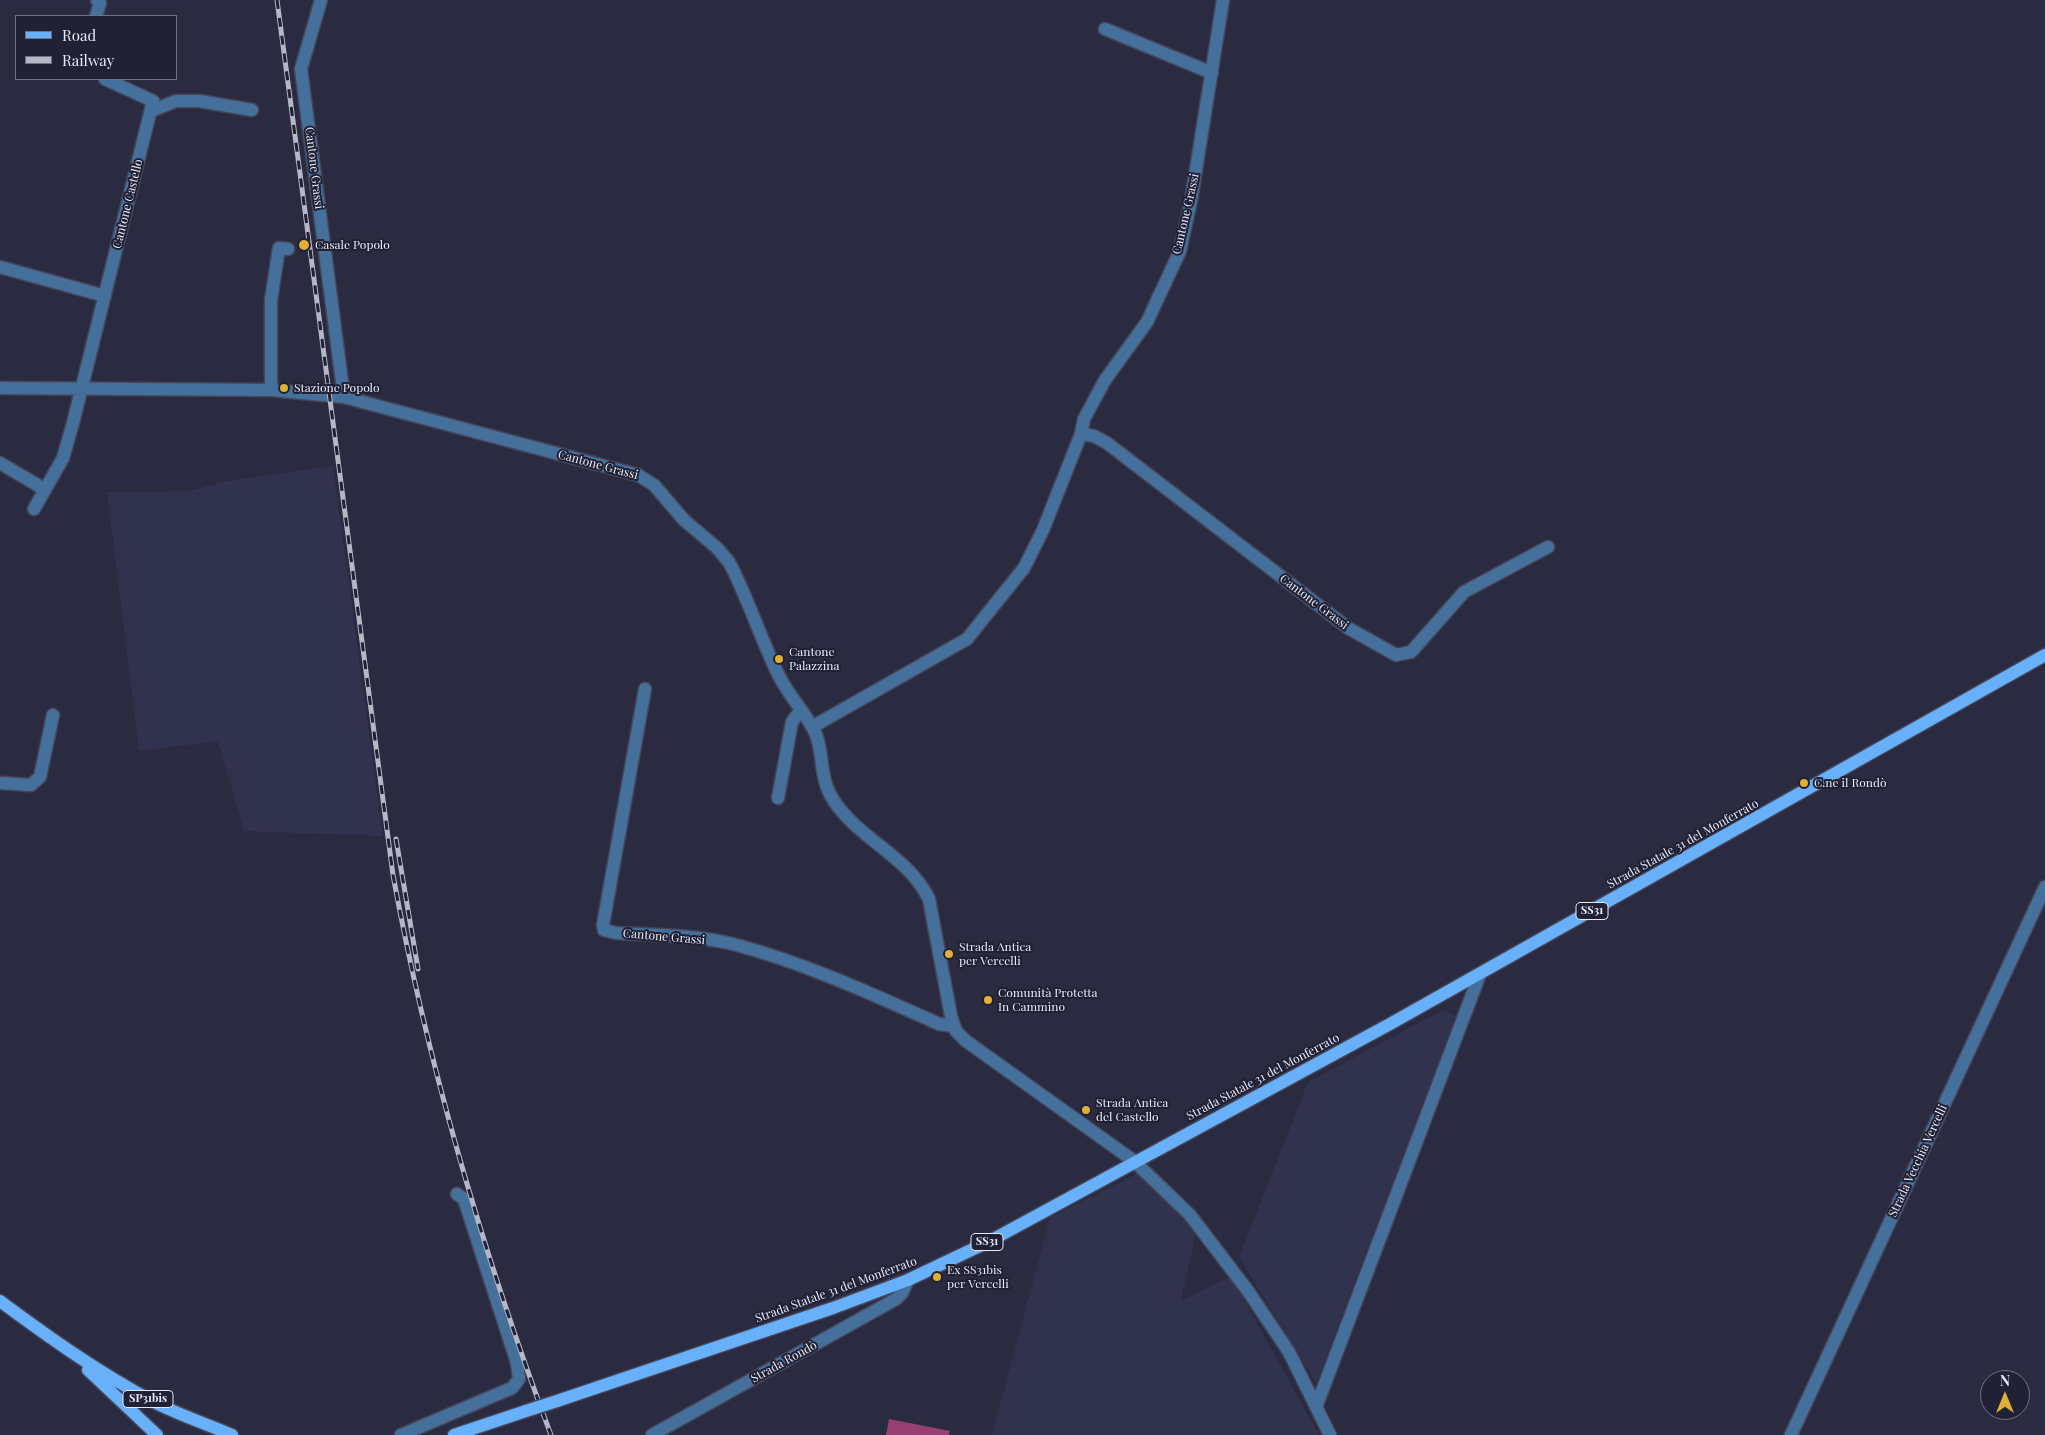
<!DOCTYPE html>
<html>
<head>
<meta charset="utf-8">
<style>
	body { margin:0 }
	#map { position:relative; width:2045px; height:1435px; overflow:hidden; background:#2a2b40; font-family:"Playfair Display",serif }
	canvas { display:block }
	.legend { position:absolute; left:15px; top:15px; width:162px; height:65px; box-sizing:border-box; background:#212135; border:1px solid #717183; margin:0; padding:6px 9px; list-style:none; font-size:15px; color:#e8e9f7 }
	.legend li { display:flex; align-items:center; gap:10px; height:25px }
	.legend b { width:25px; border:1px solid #717183 }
	.north { position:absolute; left:1980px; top:1370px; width:50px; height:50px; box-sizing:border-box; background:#212135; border:1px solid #717183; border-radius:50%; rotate:0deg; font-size:14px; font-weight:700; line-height:20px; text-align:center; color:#e8e9f7 }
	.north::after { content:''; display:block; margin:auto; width:18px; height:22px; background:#e1af34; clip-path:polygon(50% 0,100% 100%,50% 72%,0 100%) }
</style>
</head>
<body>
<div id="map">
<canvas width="2045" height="1435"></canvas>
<ul class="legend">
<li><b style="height:6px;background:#69b0fa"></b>Road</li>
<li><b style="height:6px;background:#b5b6c6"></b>Railway</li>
</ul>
<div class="north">N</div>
</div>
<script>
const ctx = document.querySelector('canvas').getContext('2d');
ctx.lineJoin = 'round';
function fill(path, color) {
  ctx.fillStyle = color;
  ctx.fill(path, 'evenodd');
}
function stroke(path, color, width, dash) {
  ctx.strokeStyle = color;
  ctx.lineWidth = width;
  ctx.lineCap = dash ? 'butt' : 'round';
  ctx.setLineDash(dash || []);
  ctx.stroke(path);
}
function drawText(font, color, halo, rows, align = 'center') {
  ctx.font = font + ' "Playfair Display",serif';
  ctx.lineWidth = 4;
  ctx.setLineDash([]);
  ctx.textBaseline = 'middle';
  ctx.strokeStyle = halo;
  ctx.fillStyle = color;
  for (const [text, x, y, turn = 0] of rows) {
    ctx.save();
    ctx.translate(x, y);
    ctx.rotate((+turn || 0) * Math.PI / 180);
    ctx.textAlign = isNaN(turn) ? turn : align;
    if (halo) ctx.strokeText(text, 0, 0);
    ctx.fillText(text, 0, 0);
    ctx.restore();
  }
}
fill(new Path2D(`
	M333,466L383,836L244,831L218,741L139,751L107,492L190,491L226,481Z
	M1443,1010L1456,1016L1316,1383L1239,1257L1308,1082Z
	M1138,1173L1196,1232L1181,1301L1231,1276L1319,1435H992L1050,1218Z`), '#31324d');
fill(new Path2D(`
	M889,1419L950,1431L949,1435H886Z`), '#974071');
const minor = new Path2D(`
	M321,0L301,69L344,397
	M96,16L100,3L97,0
	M1105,29L1212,73
	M151,111L176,101H199L252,110
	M0,267L105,296
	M0,388L271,390L344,397L638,475L654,485L684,520L717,548L729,562C748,598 760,637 778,674C788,695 805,712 815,732C825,755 818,777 834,801C860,840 908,856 929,899L951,1016L956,1031L966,1041L1134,1161L1190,1215L1248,1291L1289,1352L1330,1435
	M271,390V300L279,248L288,249
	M1081,434L1094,436L1107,443L1348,628L1396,655L1411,652L1464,592L1548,547
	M0,463L44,489
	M34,509L63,458L73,423L153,101L105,79
	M645,689L603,925L604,930L616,933C655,935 695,935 733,944C805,963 872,994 939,1024L954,1026
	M812,727L967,639L1024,568L1043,530L1081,434L1084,419L1105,380L1147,322L1180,251L1191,201L1223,0
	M0,783L31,785L40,777L53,715
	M778,798L792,722L800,711
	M1316,1407L1480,974
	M401,1435L512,1388L519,1379L517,1363L464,1199L457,1194
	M652,1435L896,1299L902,1293L908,1280
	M1791,1435L2045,887`);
const major = new Path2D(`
	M0,1301C50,1338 99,1373 154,1402C179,1415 207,1424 232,1435
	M88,1370L157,1435
	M557,1401L833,1308L908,1280L988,1242L1390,1024L2045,655
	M454,1435L526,1411`);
stroke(minor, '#45465a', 15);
stroke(major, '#45465a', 15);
stroke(minor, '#45709c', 12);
stroke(major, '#69b0fa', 12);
const rail = new Path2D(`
	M277,0L393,875C428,1066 483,1253 551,1435
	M396,839L418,969`);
stroke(rail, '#b5b6c6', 5);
stroke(rail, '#212135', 3, [9]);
const majorBridge = new Path2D(`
	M526,1411L557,1401`);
stroke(majorBridge, '#45465a', 15, []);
stroke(majorBridge, '#69b0fa', 12);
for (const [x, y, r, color] of [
	[304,245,6,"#e1af34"],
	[284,388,5,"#e1af34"],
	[779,659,5,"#e1af34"],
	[1804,783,5,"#e1af34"],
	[949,954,5,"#e1af34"],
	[988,1000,5,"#e1af34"],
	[1086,1110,5,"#e1af34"],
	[937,1277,5,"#e1af34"]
]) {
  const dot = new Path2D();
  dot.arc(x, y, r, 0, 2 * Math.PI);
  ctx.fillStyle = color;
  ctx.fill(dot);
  stroke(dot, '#212135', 2);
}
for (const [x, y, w] of [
	[1592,911,32],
	[987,1242,32],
	[148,1399,50]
]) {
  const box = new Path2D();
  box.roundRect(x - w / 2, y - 8.5, w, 17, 4);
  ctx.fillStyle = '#212135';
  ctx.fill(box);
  stroke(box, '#e8e9f7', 1);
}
drawText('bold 11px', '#e8e9f7', null, [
	["SS31",1592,911],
	["SS31",987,1242],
	["SP31bis",148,1399]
]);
drawText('12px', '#e8e9f7', '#212135', [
	["Cantone Grassi",314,168,83],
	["Cantone Castello",128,204,-76],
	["Cantone Grassi",1186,214,-77],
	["Cantone Grassi",598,465,15],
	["Cantone Grassi",1314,602,37],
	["Strada Statale 31 del Monferrato",1683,844,-29],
	["Cantone Grassi",664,937,5],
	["Strada Statale 31 del Monferrato",1263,1077,-28],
	["Strada Vecchia Vercelli",1918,1161,-65],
	["Strada Statale 31 del Monferrato",836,1290,-20],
	["Strada Rondò",784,1362,-29]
]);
drawText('12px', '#e8e9f7', '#212135', [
	["Casale Popolo",315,245],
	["Stazione Popolo",294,388],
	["Cantone",789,652],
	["Palazzina",789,666],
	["C.ne il Rondò",1814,783],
	["Strada Antica",959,947],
	["per Vercelli",959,961],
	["Comunità Protetta",998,993],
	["In Cammino",998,1007],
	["Strada Antica",1096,1103],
	["del Castello",1096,1117],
	["Ex SS31bis",947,1270],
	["per Vercelli",947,1284]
], 'left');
</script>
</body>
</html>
